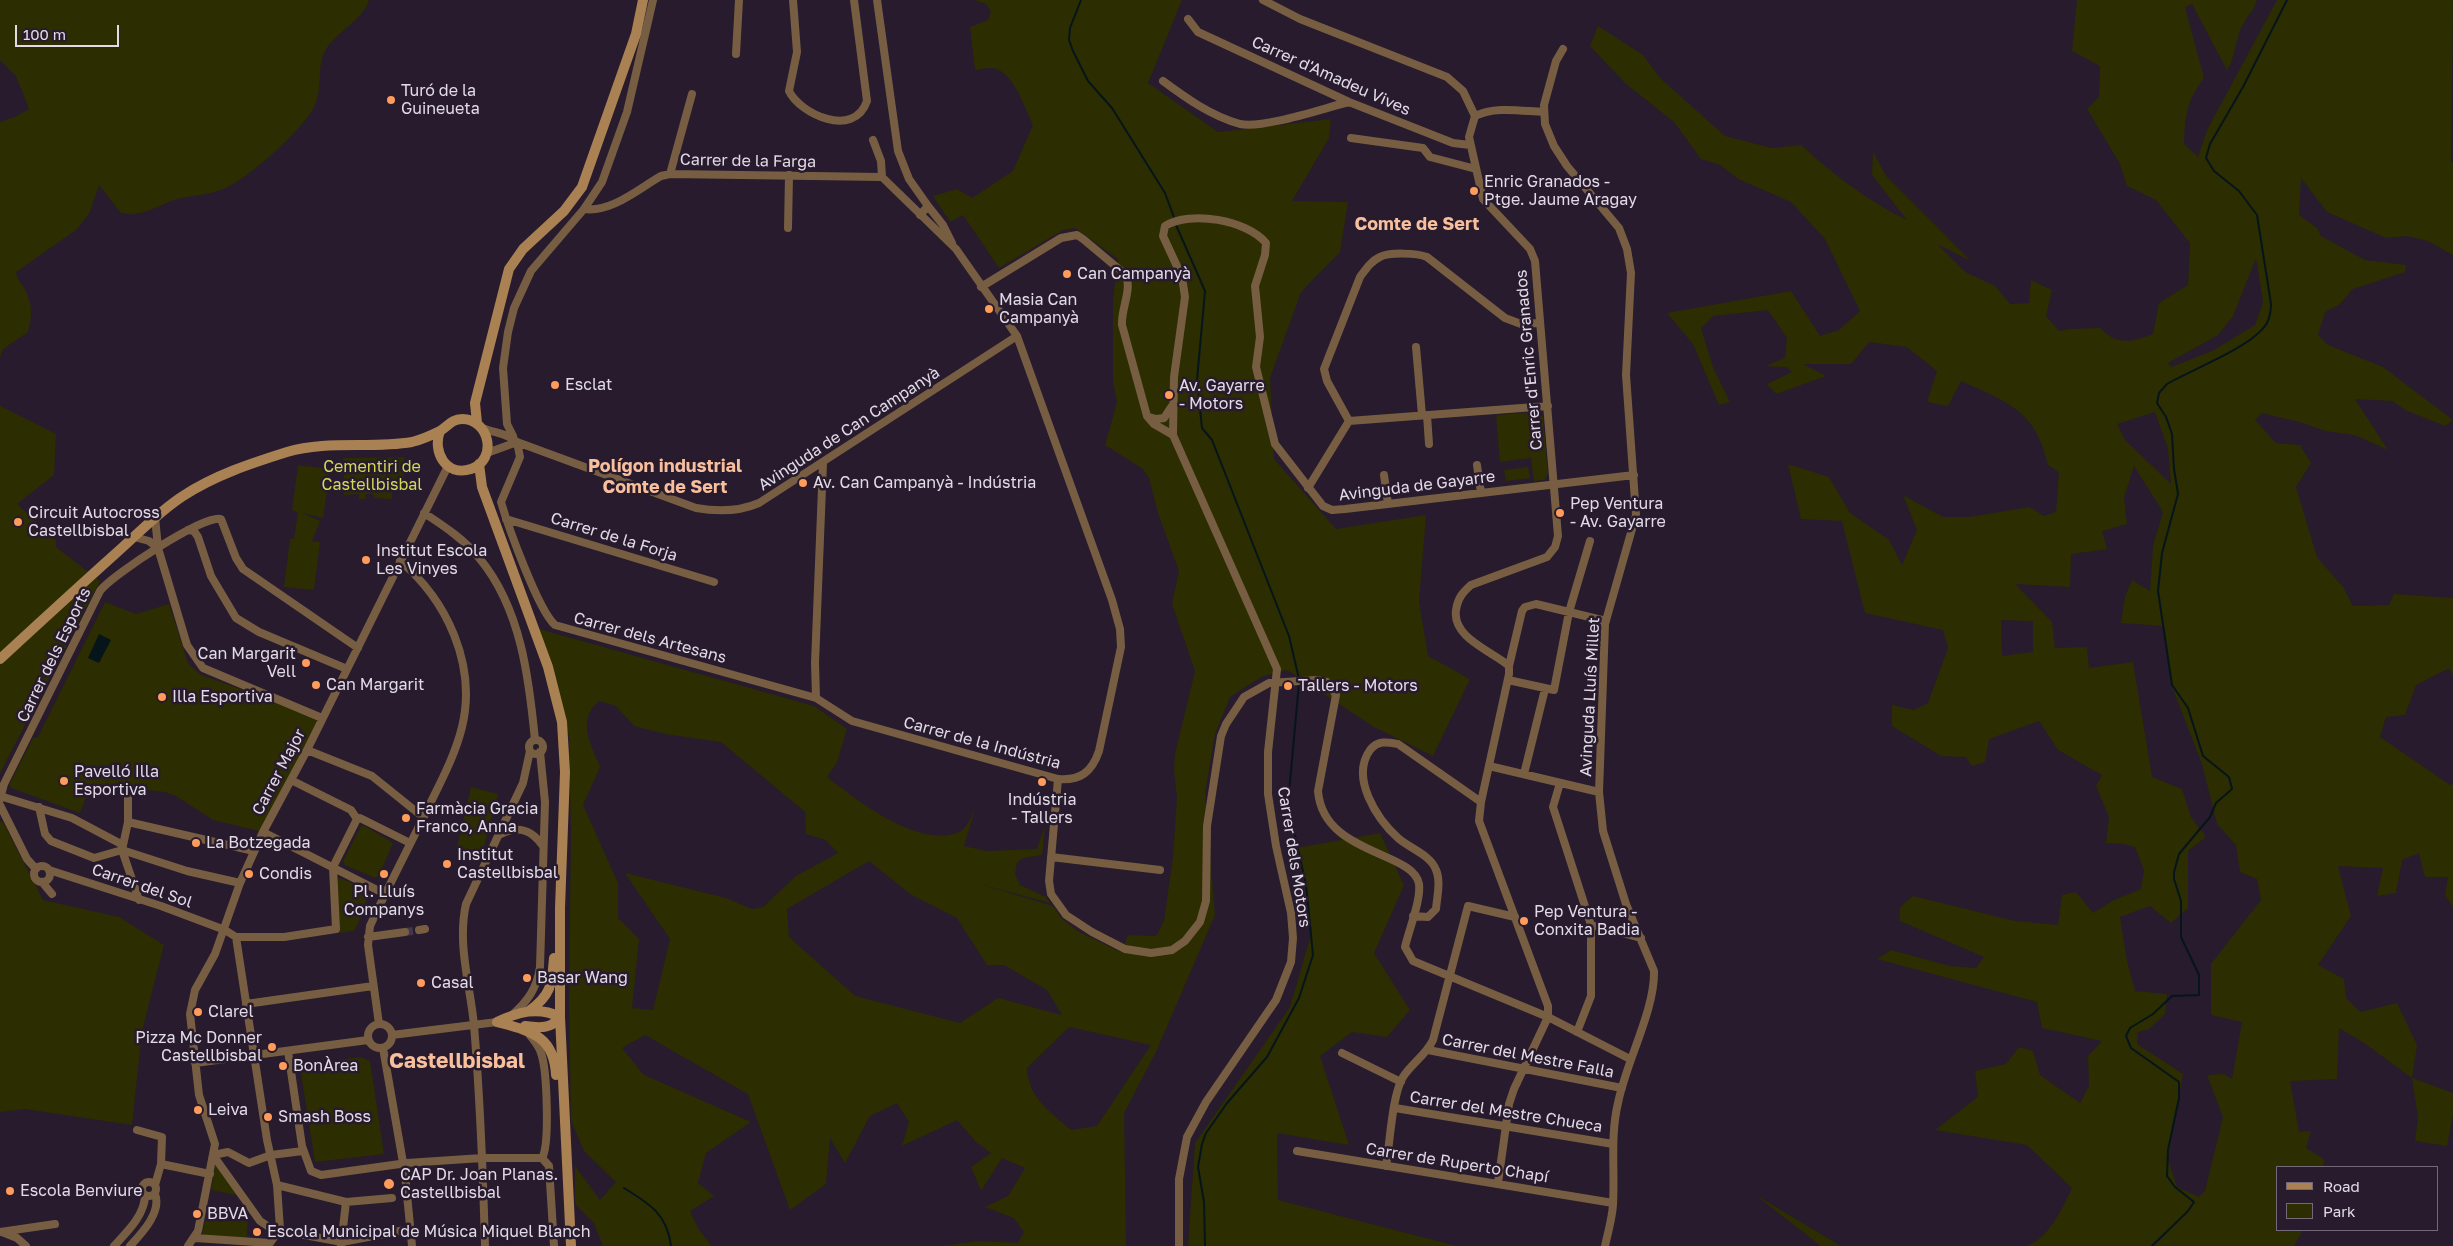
<!DOCTYPE html>
<html>
<head>
<meta charset="utf-8">
<style>
	body { margin:0 }
	#map { position:relative; width:2453px; height:1246px; overflow:hidden; background:#271b2d; font-family:"Golos Text",sans-serif }
	canvas { display:block }
	.legend { position:absolute; left:2276px; top:1166px; width:162px; height:65px; box-sizing:border-box; background:#271b2d; border:1px solid #726877; margin:0; padding:6px 9px; list-style:none; font-size:15px; color:#e2dbe7 }
	.legend li { display:flex; align-items:center; gap:10px; height:25px }
	.legend b { width:25px; border:1px solid #726877 }
	.scale { position:absolute; left:15px; top:25px; width:104px; height:22px; box-sizing:border-box; border:2px solid #e2dbe7; border-top:0; padding-left:6px; font-size:15px; line-height:18px; white-space:nowrap; color:#e2dbe7; -webkit-text-stroke:4px #271b2d; paint-order:stroke }
</style>
</head>
<body>
<div id="map">
<canvas width="2453" height="1246"></canvas>
<ul class="legend">
<li><b style="height:6px;background:#a98152"></b>Road</li>
<li><b style="height:14px;background:#2c2d01"></b>Park</li>
</ul>
<div class="scale">100 m</div>
</div>
<script>
const ctx = document.querySelector('canvas').getContext('2d');
ctx.lineJoin = 'round';
function fill(path, color) {
  ctx.fillStyle = color;
  ctx.fill(path, 'evenodd');
}
function stroke(path, color, width, dash) {
  ctx.strokeStyle = color;
  ctx.lineWidth = width;
  ctx.lineCap = dash ? 'butt' : 'round';
  ctx.setLineDash(dash || []);
  ctx.stroke(path);
}
function drawText(font, color, halo, rows, align = 'center') {
  ctx.font = font + ' "Golos Text",sans-serif';
  ctx.lineWidth = 5;
  ctx.setLineDash([]);
  ctx.textBaseline = 'middle';
  ctx.strokeStyle = halo;
  ctx.fillStyle = color;
  for (const [text, x, y, turn = 0] of rows) {
    ctx.save();
    ctx.translate(x, y);
    ctx.rotate((+turn || 0) * Math.PI / 180);
    ctx.textAlign = isNaN(turn) ? turn : align;
    if (halo) ctx.strokeText(text, 0, 0);
    ctx.fillText(text, 0, 0);
    ctx.restore();
  }
}
fill(new Path2D(`
	M0,0H369C361,23 337,30 325,51C316,68 324,89 313,109C299,133 248,179 223,189C207,196 190,195 174,200C154,207 143,217 121,213L99,185L89,214L76,230L16,272C17,280 22,283 25,290C33,304 32,317 28,332L3,349L0,358V122L15,117L29,109L16,76L0,60Z
	M975,0H1182L1148,83L1218,132L1331,119L1329,138L1292,201L1348,202L1340,252L1301,292L1270,378L1274,459L1336,529L1426,515L1419,602L1428,656L1470,679L1433,756L1374,727L1287,670L1261,677L1230,697L1215,734L1205,793L1215,915L1156,1052L1124,1113L1126,1246H940L979,1241L1018,1243L1024,1232L1014,1218L985,1207L1008,1196L1025,1168L1002,1158L981,1191L971,1167L991,1153L976,1142L957,1120L902,1146L909,1122L897,1103L870,1116L845,1163L830,1138L826,1184L790,1210L748,1094L645,1035L622,1048L644,1075L751,1122L706,1153L698,1183L714,1196L690,1211L699,1230L712,1246H603L594,1223L575,1204V1166L600,1200L616,1182L584,1151L571,1121L569,999L571,829L569,736L539,629L814,706L847,729L837,762L827,777C857,800 915,847 957,833C967,830 970,818 975,809L964,846L987,851L1037,849L1045,825L1042,855L1023,858L1017,863L1015,874L1020,885L1046,897L1050,903L976,883L1053,906L1062,919L1079,932L1121,952L1128,935L1156,936L1164,921L1173,857L1177,798L1174,770L1175,754L1195,671L1172,604L1179,571L1158,513L1149,478L1143,469L1105,445L1117,402L1113,381V300L1118,259L1075,228L1063,230L999,268L963,215L950,222L933,196L957,189L972,198L1013,171L1033,125C1025,109 1016,79 999,70C992,66 983,69 975,70L970,27L988,20L991,11L986,4ZM599,701L616,706L634,726L665,734L721,742L805,812L806,834L826,840L838,853L796,876L763,907L752,909L726,898L625,873L670,939L653,1010L632,1008L639,939L618,918V883L583,805L600,767C591,743 576,721 599,701ZM869,861L910,894L957,918L987,965H1004L1047,990L1062,1015L998,998L960,1023L855,996L789,937L787,909ZM1069,1027L1151,1045L1097,1126L1071,1130C1050,1112 1028,1097 1027,1068Z
	M2077,0H2257C2253,11 2250,12 2245,21C2235,35 2237,55 2227,70L2192,4L2185,7L2204,78C2187,100 2185,116 2184,144L2198,157L2207,130L2277,0H2453L2451,161L2453,163V255L2428,241L2407,236L2386,238L2327,212L2301,178L2299,215L2317,228L2321,236L2365,260L2406,265L2405,272L2353,289L2339,305L2325,312L2318,335L2328,345L2383,367L2453,420L2445,426L2407,411L2392,401L2355,399L2388,450L2355,435L2325,431L2303,423L2262,413L2255,420L2276,443L2300,445L2311,463L2296,487L2317,557L2343,587L2353,606L2389,605L2394,594L2453,598V675L2449,668L2416,685L2405,715L2386,717L2380,737L2450,785L2453,784V907L2445,895L2448,877H2425L2419,853L2402,860L2396,893L2377,896L2383,868L2338,866L2351,916L2318,965L2344,979L2346,998L2360,1012L2397,1003L2417,1045L2412,1078L2453,1093V1115L2447,1146L2415,1141L2418,1118L2412,1078L2364,1043L2339,1028L2337,1079L2290,1081L2299,1132L2311,1131L2306,1148L2324,1159L2323,1167H2277V1230H2303L2294,1246H2175V1244L2173,1246H2025C2047,1242 2063,1207 2072,1188L2027,1145L1935,1130L1978,1097L1975,1071L2006,1064L2019,1047L2033,1051L2040,1075L2080,1103L2089,1086L2088,1056L2102,1041L2042,1028L2037,1002L1877,959L1891,950L1950,966L1976,968L1984,957L1900,921V907L1913,896L2015,921L2058,925L2062,895L2076,892L2093,913L2114,900L2141,889L2144,870L2135,847L2124,844L2106,843L2109,817L2096,786L2102,775L2058,750L2039,721L1989,739L1985,762L1972,766L1966,757L1941,756L1892,726V705L1914,710L1928,703L1948,648L1943,630L1865,613L1842,521L1801,519L1788,464L1829,477L1850,513L1889,540L1902,565L1917,530L1903,495L1943,517H1969L2030,507L2044,516L2056,512L2059,472L2048,465C2036,411 2008,402 1961,381L1948,406L1927,402L1937,371L1907,347L1869,342L1851,364H1803L1826,376L1776,394L1767,384L1792,372L1787,367L1765,366L1785,358L1787,338L1768,310L1713,316L1701,328L1713,367L1730,402L1719,405L1693,344L1667,313L1791,291L1820,336L1839,330L1860,311L1825,239L1791,202L1738,179L1720,165L1701,159L1674,122L1625,83L1590,46L1598,26L1643,55L1660,78L1725,136L1772,148L1801,145C1833,174 1867,201 1907,220L1872,175L1873,151L1886,176L1971,261L1937,244L1965,272L1995,286L2010,304L2029,303L2031,280L2052,290L2046,316L2059,331L2070,329L2100,328C2118,346 2131,342 2153,334L2159,303L2188,285L2190,243L2156,200L2127,186L2120,164L2087,109L2099,97L2100,66L2072,51ZM2256,258L2263,302L2255,325L2212,351L2171,367L2168,363L2218,335L2233,316ZM2155,412L2168,449L2171,484L2125,440L2117,424ZM2134,466L2163,512L2153,546L2150,591L2132,580L2125,597L2121,623L2164,626L2171,684L2202,764L2217,824L2236,845L2240,872L2257,879L2261,900L2211,964V1015L2242,1022L2232,1079L2224,1074L2207,1075L2223,1117L2205,1191L2199,1197L2177,1187L2168,1159L2183,1074L2137,1044L2138,1032L2149,1029L2165,1014L2167,994L2135,991L2127,961L2120,917L2150,906L2171,923L2188,908V851L2206,837L2191,817L2182,789L2152,777L2133,662L2089,668L2087,647L2055,648L2052,622L2015,584L2070,587L2071,554L2107,549L2102,531L2127,524L2124,498ZM2001,620L2033,621V652L2002,656Z
	M0,406L56,434L54,475L17,504L56,540V547L100,581L0,773Z
	M1535,412L1543,417L1548,474L1544,480L1534,481L1531,458L1500,462L1496,415Z
	M404,457V479H392V499L374,498L373,494H365V499H359V494L344,495L343,458Z
	M298,465L330,469L323,518L302,513L320,521L312,541L320,542L314,590L284,587L290,539H294L298,512L292,510Z
	M1528,467L1530,478L1506,481L1504,470Z
	M105,602L136,614L169,604L188,663L201,675L322,718L263,832L213,820L176,796L165,792L91,784L80,813L11,788L9,785L33,738L38,737Z
	M471,787L498,794L482,854L457,847Z
	M0,821L3,822L43,900L119,917L164,945L142,1031L132,1125L25,1109L0,1112Z
	M361,826H365L393,843L379,875L375,878L345,865L343,861Z
	M1380,833L1404,885L1374,953L1410,1010L1387,1037L1352,1032L1320,1056L1349,1145L1277,1133L1278,1200L1457,1246H1188L1195,1143L1290,1007L1312,931L1296,848Z
	M340,878L361,887L367,896L365,910L354,931L339,933L335,881Z
	M360,1057L370,1061L384,1154L315,1162L300,1067L312,1063Z
	M218,1165L240,1196L211,1190L215,1166Z
	M1754,1194L1841,1246H1842H1821Z
	M205,1221H248L246,1244L201,1241Z`), '#2c2d01');
fill(new Path2D(`
	M99,634L111,640L99,663L88,658Z`), '#06151a');
stroke(new Path2D(`
	M1081,0L1070,28L1069,40L1073,51L1088,81L1112,108L1165,193L1175,220
	M1176,225L1205,291L1197,380L1202,428L1212,440L1289,636L1299,679
	M624,1188C650,1204 667,1214 671,1246
	M1205,1246L1204,1202L1198,1167L1202,1144L1206,1133L1227,1103L1267,1057L1299,998L1313,955L1306,885L1288,804L1299,683
	M2152,1246L2188,1211L2194,1202L2175,1187L2167,1176L2168,1150L2179,1098V1082L2131,1048L2126,1036L2130,1028L2153,1014L2172,996L2199,995V975L2181,937V901L2174,879V872L2179,854L2210,817L2216,803L2232,789L2229,777L2203,756L2188,708L2172,685L2158,591L2162,553L2178,494L2174,469L2172,434L2166,417L2157,403L2159,393L2167,384C2192,369 2253,347 2267,323C2270,317 2271,310 2271,304L2257,215L2239,191L2214,171L2206,158L2210,144L2243,87L2287,0`), '#06151a', 2);
stroke(new Path2D(`
	M405,932L419,930`), '#433849', 8, [8, 4]);
stroke(new Path2D(`
	M793,0L797,52L789,91C800,114 854,139 867,101L854,0
	M877,0L898,151L909,179L928,206L920,215
	M1263,0L1300,19L1447,77L1463,91L1475,116
	M1188,19L1198,32L1349,102L1453,143L1470,145
	M1563,49L1556,61L1544,105L1545,124L1554,146L1567,166L1619,228L1627,249L1631,273L1626,375L1636,515L1605,624L1599,792L1603,831L1626,904L1654,971C1655,1010 1626,1062 1618,1103C1610,1136 1615,1171 1613,1205C1612,1219 1608,1232 1605,1246
	M736,54L739,0
	M1163,81C1186,98 1211,116 1240,124C1263,129 1324,108 1349,102
	M1351,138L1423,148L1430,157L1476,169
	M873,140L881,161L882,177
	M670,174L692,94
	M928,206L943,225L952,243
	M584,209C611,213 638,189 661,176L670,174L882,177
	M788,228L789,175
	M981,287L1061,238L1077,235L1083,239L1126,275C1132,291 1121,308 1122,325L1147,416L1154,424L1173,435
	M1416,347L1422,415
	M1427,415L1429,444
	M1149,417L1156,419L1164,418L1172,406
	M1349,421L1327,381L1324,369L1360,277C1366,269 1371,261 1380,257C1389,252 1417,253 1427,257L1505,318L1521,324L1540,323
	M1349,421L1548,406
	M482,428C495,433 507,433 517,442L696,508C718,512 738,512 759,503L1017,336
	M513,436L507,424L503,368L508,332L514,308L531,271L584,209L602,182L627,112L653,0
	M517,442L520,457L501,502C508,526 538,610 555,625L816,698L852,721L1058,779C1080,781 1092,772 1099,751L1121,647L1120,629L1112,600L1017,336L956,249L882,177
	M487,453L517,442
	M1477,465L1481,493
	M1384,475L1388,504
	M1308,488L1349,421
	M424,513C444,526 465,540 480,559C521,609 529,678 535,740
	M155,517L158,548L187,645L203,668L322,718
	M506,519L714,582
	M188,530L194,531L198,537L211,576L236,618L259,632L347,669
	M134,537L149,541L158,548
	M1509,666L1522,611L1525,607L1536,604L1606,621
	M1508,680L1554,690L1569,612L1590,541
	M816,698L815,663L823,463
	M529 747a7 7 0 1 1 14 0a7 7 0 1 1-14 0Z
	M307,750L372,776L423,817
	M1489,766L1599,792
	M1524,774L1545,689
	M1058,779L1049,881L1051,894L1066,915L1092,932L1125,949L1151,953L1172,950L1185,941L1200,922L1206,901L1207,826L1221,736L1226,724L1244,697L1269,683L1316,680L1327,682L1336,695L1318,791C1323,855 1414,851 1419,884C1421,901 1409,929 1405,947L1413,961L1548,1017L1630,1059
	M291,780L351,810L357,819
	M1560,783L1553,807L1591,925V996L1577,1032
	M128,790V822L122,850L139,900
	M0,796L72,818L123,845
	M0,799L4,784L100,591C112,575 204,514 221,519L236,558L243,569L358,648
	M0,805L27,859L36,869
	M39,807L45,834L51,841L94,858L122,850
	M128,822L254,851
	M263,832L385,894
	M501,834C519,825 532,830 543,846
	M122,850L187,871L240,883
	M1051,857L1160,870
	M34 874a8 8 0 1 1 16 0a8 8 0 1 1-16 0Z
	M49,870L161,906L225,930L236,937H284L336,929L333,867L357,819L360,818L410,843
	M42,882L52,894
	M1413,916L1428,917L1436,909C1437,897 1441,881 1436,870C1431,855 1409,848 1398,838C1377,819 1350,778 1370,750C1378,740 1387,742 1398,744L1481,802
	M1591,925L1641,938
	M419,930L425,929
	M236,937L267,1140L277,1185L280,1229
	M368,937L405,932
	M246,1004L373,986
	M512,1015C528,1001 537,988 540,967L545,802L540,752
	M368 1036a12 12 0 1 1 24 0a12 12 0 1 1-24 0Z
	M379,1024L368,945L370,926C388,887 408,849 427,810C440,783 455,756 462,727C477,665 447,600 400,561
	M528,1033C533,1039 539,1046 541,1053C547,1069 550,1145 542,1158
	M392,1035L497,1022
	M383,1048L405,1174L412,1246
	M1428,1050L1622,1088
	M288,1051L302,1146L311,1171L321,1175L407,1163L482,1158H542
	M1342,1053L1401,1082
	M195,1063L368,1040
	M1395,1108L1613,1144
	M137,1130L162,1137L161,1164L155,1185
	M1297,1151L1613,1203
	M213,1155L260,1221L272,1229L342,1242L410,1229
	M213,1155L228,1152L249,1163L271,1155L303,1151
	M542,1158L549,1166L554,1246
	M161,1164L210,1174
	M1386,1166C1390,1143 1392,1095 1403,1077C1412,1063 1426,1055 1433,1040L1468,906L1515,917
	M142 1189a7 7 0 1 1 14 0a7 7 0 1 1-14 0Z
	M1498,1183L1509,1104L1514,1089L1548,1017V1006L1479,821L1481,802L1509,674V666C1492,651 1452,638 1456,610C1458,598 1462,593 1471,585L1547,557L1555,547L1558,536L1535,261L1530,249L1483,199L1469,137L1475,116C1495,106 1521,111 1544,112
	M277,1185L346,1202L392,1198
	M0,1232L55,1224
	M2,1232L17,1238L26,1246
	M195,1238L270,1243L280,1229
	M341,1245L346,1202
	M114,1246C127,1232 145,1215 145,1195
	M130,1246C142,1233 162,1212 155,1194
	M188,1246L198,1231L215,1144L199,1095L190,1014L195,990L215,954L240,883L263,832L307,750L448,466
	M485,1246C483,1172 480,1098 474,1025C470,984 457,944 466,904L523,783L530,751
	M1179,1246V1179L1187,1137L1206,1102L1276,1000L1291,962L1293,938L1291,913L1276,846L1268,794V752L1277,669L1173,435L1174,377L1185,297L1182,277L1163,236L1165,226C1190,210 1247,220 1266,243L1265,255L1255,286L1260,337L1256,367L1275,444L1323,506L1332,510L1345,509L1634,475`), '#775e42', 8);
stroke(new Path2D(`
	M477,423L475,403L509,269L523,249L564,211L582,187L636,34L643,0
	M479,464L482,487L548,667L562,722L565,772L560,908V1017L571,1246
	M0,659C38,624 76,589 114,555C137,535 158,512 183,496C215,475 252,463 287,452C327,440 371,449 412,442C420,440 432,435 440,431C448,426 452,419 462,419C490,419 498,460 471,469C446,477 432,452 440,431
	M529,1011C551,995 552,985 554,958
	M497,1022C530,1031 554,1035 556,1075
	M497,1022C518,1012 538,1006 560,1017
	M525,1026C539,1028 552,1029 560,1017`), '#a98152', 10);
for (const [x, y, r, color] of [
	[391,100,5,"#ff9b5b"],
	[1474,191,5,"#ff9b5b"],
	[1067,274,5,"#ff9b5b"],
	[989,309,5,"#ff9b5b"],
	[555,385,5,"#ff9b5b"],
	[1169,395,5,"#ff9b5b"],
	[803,483,5,"#ff9b5b"],
	[1560,513,5,"#ff9b5b"],
	[18,522,5,"#ff9b5b"],
	[366,560,5,"#ff9b5b"],
	[306,663,5,"#ff9b5b"],
	[316,685,5,"#ff9b5b"],
	[1288,686,5,"#ff9b5b"],
	[162,697,5,"#ff9b5b"],
	[64,781,5,"#ff9b5b"],
	[1042,782,5,"#ff9b5b"],
	[406,818,5,"#ff9b5b"],
	[196,843,5,"#ff9b5b"],
	[447,864,5,"#ff9b5b"],
	[249,874,5,"#ff9b5b"],
	[384,874,5,"#ff9b5b"],
	[1524,921,5,"#ff9b5b"],
	[527,978,5,"#ff9b5b"],
	[421,983,5,"#ff9b5b"],
	[198,1012,5,"#ff9b5b"],
	[272,1047,5,"#ff9b5b"],
	[283,1066,5,"#ff9b5b"],
	[198,1110,5,"#ff9b5b"],
	[268,1117,5,"#ff9b5b"],
	[389,1184,6,"#ff9b5b"],
	[10,1191,5,"#ff9b5b"],
	[197,1214,5,"#ff9b5b"],
	[257,1232,5,"#ff9b5b"]
]) {
  const dot = new Path2D();
  dot.arc(x, y, r, 0, 2 * Math.PI);
  ctx.fillStyle = color;
  ctx.fill(dot);
  stroke(dot, '#271b2d', 2);
}
drawText('16px', '#e2dbe7', '#271b2d', [
	["Carrer d'Amadeu Vives",1331,76,24],
	["Carrer de la Farga",748,161,1],
	["Carrer d'Enric Granados",1529,360,-95],
	["Avinguda de Can Campanyà",849,429,-33],
	["Avinguda de Gayarre",1417,486,-7],
	["Carrer de la Forja",614,537,17],
	["Carrer dels Artesans",650,638,15],
	["Carrer dels Esports",54,655,-64],
	["Avinguda Lluís Millet",1590,697,-87],
	["Carrer de la Indústria",982,743,15],
	["Carrer Major",279,772,-62],
	["Carrer dels Motors",1294,857,81],
	["Carrer del Sol",142,886,19],
	["Carrer del Mestre Falla",1528,1056,11],
	["Carrer del Mestre Chueca",1506,1112,9],
	["Carrer de Ruperto Chapí",1457,1163,9]
]);
drawText('16px', '#e2dbe7', '#271b2d', [
	["Turó de la",401,91],
	["Guineueta",401,109],
	["Enric Granados -",1484,182],
	["Ptge. Jaume Aragay",1484,200],
	["Can Campanyà",1077,274],
	["Masia Can",999,300],
	["Campanyà",999,318],
	["Esclat",565,385],
	["Av. Gayarre",1179,386],
	["- Motors",1179,404],
	["Av. Can Campanyà - Indústria",813,483],
	["Pep Ventura",1570,504],
	["- Av. Gayarre",1570,522],
	["Circuit Autocross",28,513],
	["Castellbisbal",28,531],
	["Institut Escola",376,551],
	["Les Vinyes",376,569],
	["Can Margarit",296,654,"right"],
	["Vell",296,672,"right"],
	["Can Margarit",326,685],
	["Tallers - Motors",1298,686],
	["Illa Esportiva",172,697],
	["Pavelló Illa",74,772],
	["Esportiva",74,790],
	["Indústria",1042,800,"center"],
	["- Tallers",1042,818,"center"],
	["Farmàcia Gracia",416,809],
	["Franco, Anna",416,827],
	["La Botzegada",206,843],
	["Institut",457,855],
	["Castellbisbal",457,873],
	["Condis",259,874],
	["Pl. Lluís",384,892,"center"],
	["Companys",384,910,"center"],
	["Pep Ventura -",1534,912],
	["Conxita Badia",1534,930],
	["Basar Wang",537,978],
	["Casal",431,983],
	["Clarel",208,1012],
	["Pizza Mc Donner",262,1038,"right"],
	["Castellbisbal",262,1056,"right"],
	["BonÀrea",293,1066],
	["Leiva",208,1110],
	["Smash Boss",278,1117],
	["CAP Dr. Joan Planas.",400,1175],
	["Castellbisbal",400,1193],
	["Escola Benviure",20,1191],
	["BBVA",207,1214],
	["Escola Municipal de Música Miquel Blanch",267,1232]
], 'left');
drawText('16px', '#d2d85a', '#271b2d', [
	["Cementiri de",372,467],
	["Castellbisbal",372,485]
]);
drawText('bold 18px', '#f8bf9d', '#271b2d', [
	["Comte de Sert",1417,224],
	["Polígon industrial",665,466],
	["Comte de Sert",665,487]
]);
drawText('bold 21px', '#f8bf9d', '#271b2d', [
	["Castellbisbal",457,1061]
]);
</script>
</body>
</html>
